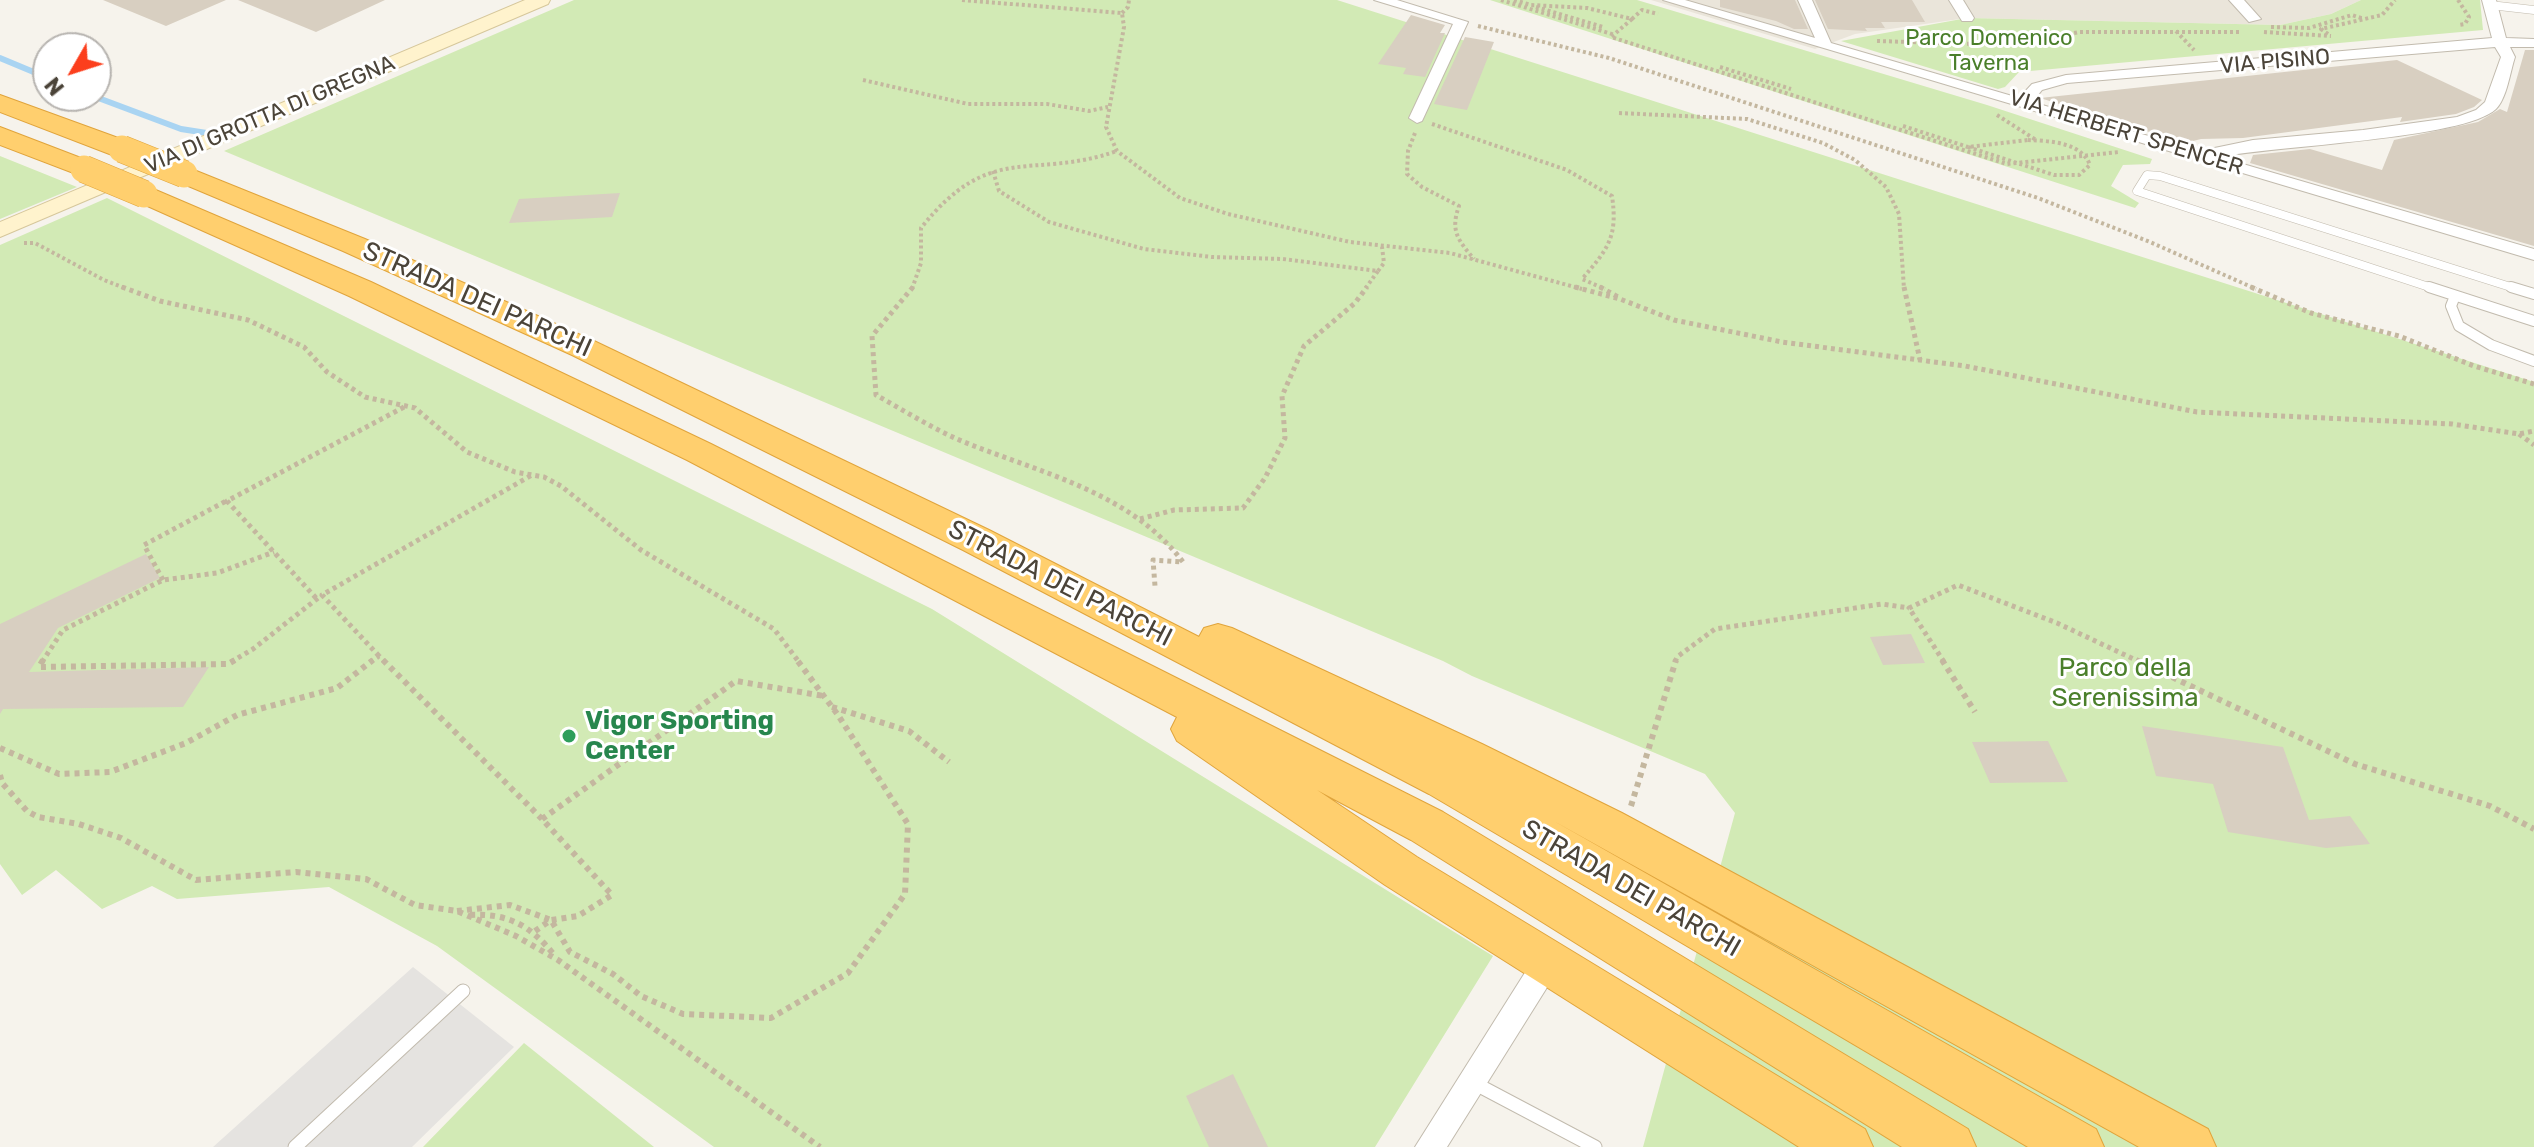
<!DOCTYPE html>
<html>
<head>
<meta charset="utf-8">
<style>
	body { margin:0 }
	#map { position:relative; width:2534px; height:1147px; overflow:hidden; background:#f6f3ec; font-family:Rubik,sans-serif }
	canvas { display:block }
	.north { position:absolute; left:32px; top:32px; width:80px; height:80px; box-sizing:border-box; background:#fff; border:2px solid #b7b4b0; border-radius:50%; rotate:231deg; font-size:22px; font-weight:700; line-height:32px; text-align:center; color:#4b4439 }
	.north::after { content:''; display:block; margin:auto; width:28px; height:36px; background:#fc3f1d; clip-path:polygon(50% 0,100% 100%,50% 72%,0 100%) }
</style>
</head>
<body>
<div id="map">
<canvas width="2534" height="1147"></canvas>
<div class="north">N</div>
</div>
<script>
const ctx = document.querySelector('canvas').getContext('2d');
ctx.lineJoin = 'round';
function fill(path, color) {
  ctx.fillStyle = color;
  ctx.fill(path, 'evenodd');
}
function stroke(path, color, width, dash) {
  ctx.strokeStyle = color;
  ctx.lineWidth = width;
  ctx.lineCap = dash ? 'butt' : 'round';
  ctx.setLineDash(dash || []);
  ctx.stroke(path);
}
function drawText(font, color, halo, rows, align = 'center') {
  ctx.font = font + ' Rubik,sans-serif';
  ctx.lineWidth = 6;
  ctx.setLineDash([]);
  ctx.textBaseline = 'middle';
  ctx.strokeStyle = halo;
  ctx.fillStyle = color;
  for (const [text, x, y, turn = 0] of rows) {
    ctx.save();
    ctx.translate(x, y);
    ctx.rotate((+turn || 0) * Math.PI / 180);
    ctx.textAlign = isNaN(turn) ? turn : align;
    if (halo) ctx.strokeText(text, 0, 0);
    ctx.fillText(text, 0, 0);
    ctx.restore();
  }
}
fill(new Path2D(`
	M1651,0H2361L2331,14L2280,25L1967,18L1855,34L1815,49Z`), '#eae5da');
fill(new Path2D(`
	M574,0H1337L2534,382V1147H1643L1735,813L1705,774L1472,676L1443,661L224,151Z
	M1490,0H1637L1987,105L2152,159L2150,164L2123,165L2111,186L2139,203L2135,208Z
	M2361,0H2480L2483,30L2019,72L2005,87L1998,89L1841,41L1967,18L2280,25L2331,14Z
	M0,156L77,187L0,219Z
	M107,198L932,609L1493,956L1375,1147H714L437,946L329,887L177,899L152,886L102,909L56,870L22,895L0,864V245Z
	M524,1043L654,1147H423Z`), '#d2eab5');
fill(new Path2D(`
	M413,967L514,1047L412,1147H213Z`), '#e5e3e0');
stroke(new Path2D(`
	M0,58L48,78
	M93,96L181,129L213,134`), '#a9d4f2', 6);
fill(new Path2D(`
	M103,0H226L166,26Z
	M238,0H385L316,32Z
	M1720,0H1795L1808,29H1794L1776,21L1720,7Z
	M1815,0H1912L1925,22H1881L1885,28H1865L1867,31L1828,29Z
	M1411,15L1445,25L1440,33H1445L1425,77L1403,74L1406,68L1378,64Z
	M1465,37L1494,42L1467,110L1434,104Z
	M2525,50H2534V246L2250,163L2253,155L2310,149L2382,170L2394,140L2478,122L2500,109L2507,112Z
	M2397,60L2482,100L2474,107L2456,114L2400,122L2402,117L2243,138L2201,139L2185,143L2040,98Z
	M620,193L612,217L509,223L519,199Z
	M146,554L160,578L58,628L29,672L209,667L183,707L3,709L0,714V624Z
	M1911,634L1925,663L1883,665L1870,637Z
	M2142,726L2283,747L2309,820L2350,816L2370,844L2326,848L2228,832L2213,784L2156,776Z
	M2048,741L2068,782L1990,783L1972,742Z
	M1233,1074L1268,1147H1209L1186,1096Z`), '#d8cfc1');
const laneFar2 = new Path2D(`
	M2490,5L2534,10
	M2435,289L2137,191L2147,175L2160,176L2517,289`);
const laneFar1 = new Path2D(`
	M2429,287L2534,321
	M2511,287L2534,294
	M2455,296L2451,306L2459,326L2491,345L2534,361`);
const lane = new Path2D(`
	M1472,1082L1595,1147
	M295,1147L463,991`);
const street = new Path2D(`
	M1374,0H1397L1468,22L1422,121L1417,123L1409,118L1453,24Z
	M1663,0H1685L1815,38L1798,0H1812L1831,43L2019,98L2032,84L2066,75L2492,38L2482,0H2496L2506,38L2534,39V47H2510L2515,57C2510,72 2507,98 2496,109C2465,139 2273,146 2219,157L2534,249V260ZM2495,47L2501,57L2485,102L2476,110L2457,117L2363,130L2253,140L2200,151L2032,102L2042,90L2067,83Z
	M1949,0H1963L1974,18L1972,21H1962Z
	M2229,0H2244L2261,19L2249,22Z
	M1536,967L1546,971L1550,980L1546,989L1447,1147H1415L1526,971Z`);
const secondary = new Path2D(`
	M525,0H550L548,4L0,237V222Z`);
const highway = new Path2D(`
	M0,95L132,143L136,149L132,155L122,157L112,155L0,112Z
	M0,127L94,163L98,169L94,175L84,177L0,145Z
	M184,166L365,239L594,341L989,530L1199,637L1204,628L1218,624L1232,628L1482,744L1622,813L2208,1129L2216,1147H2139L1552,820L2096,1129L2104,1147H2028L1429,794L963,550L572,355L343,251L174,180L170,174L174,168Z
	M144,185L371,282L711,444L1443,812L1968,1129L1976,1147H1902L1411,840L1317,790L1417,857L1865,1129L1873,1147H1799L1385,885L1177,741L1171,729L1177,717L687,460L349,296L134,200L130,194L134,188Z`);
stroke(laneFar2, '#c2bbae', 9);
stroke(laneFar1, '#c2bbae', 12);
stroke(lane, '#c2bbae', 15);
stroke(street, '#c2bbae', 2);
stroke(secondary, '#d6c79b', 2);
stroke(highway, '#e0a43c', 2);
stroke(new Path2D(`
	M962,0L1122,13L1124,27L1106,127L1117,151L1180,198L1228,214L1350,242L1450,253L1582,289
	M1501,0L1615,35
	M1514,0L1531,5L1587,8L1632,19L1642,10L1658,14
	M2458,0L2469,17L2465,24L2459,25
	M1536,7L1603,27
	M1122,13L1128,7L1129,0
	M1632,19L1611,37L2007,164L2119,152
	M1478,26L1609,58L2038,198L2150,242L2256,289
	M2271,27L2309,28L2352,15L2364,19
	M2176,31L2194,50
	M2264,32L2331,36
	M2328,34L2321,29L2382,15L2395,0
	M1877,41L1975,44L2042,40L2079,32H2242
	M1720,67L1791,89
	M863,80L968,104H1047L1089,111L1108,107
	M1619,113L1747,119L1823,143L1855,160L1886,187L1899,214L1904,289
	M1997,115L2036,140
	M1432,124L1567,170L1612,196C1618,237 1608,249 1582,279L1605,289
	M1903,126L1968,147
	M1415,133L1408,151L1407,174L1422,187L1459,206C1450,231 1458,240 1474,259
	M2028,140C2050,141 2081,142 2090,165L2079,175H2054L1968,147Z
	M993,171L999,191L1049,222L1144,249L1212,257L1283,259L1378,271L1365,289
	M24,243H35L104,280L127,289
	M1378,271L1384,263L1382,247
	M912,289L921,263V228C991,140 1031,181 1117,151`), '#c4b79f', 4, [3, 3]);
stroke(new Path2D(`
	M122,287L160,301L248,320L304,347L327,372L365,397L415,408L467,452L515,472L544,477L561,486L641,550L774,629L799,662
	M913,287L872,336L876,395C905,411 933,429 964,442C1041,473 1130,492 1183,562L1153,560L1155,586
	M1575,287L1620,299L1674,320L1782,342L1965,366L2197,412L2452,424L2519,434L2534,431
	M1600,287L1620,298
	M1904,287L1920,360
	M2251,287L2311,313L2399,336L2474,366L2534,384
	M2519,434L2534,445
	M1140,519L1174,510L1243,508L1265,478L1285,438L1282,396L1304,346L1355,303L1367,287
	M163,580L144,545L228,500
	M316,598L227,501L406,406
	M379,656L322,595L532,475
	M42,662L63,630L163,580L217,573L274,552
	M231,662L253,649L322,595
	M370,662L379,656L385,662
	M1675,662L1677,657L1715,629L1882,604L1909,608
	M1944,662L1909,608L1958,585L2057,623L2140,662`), '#c4b79f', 5, [4, 4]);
stroke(new Path2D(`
	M43,660L39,667L228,664L235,660
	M383,660L542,819
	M1942,660L1975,712
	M2136,660L2355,764L2490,806L2534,829
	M832,707L909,731L949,762
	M0,748L59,774L110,772L186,743L237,715L337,688L373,660
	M0,775L2,783L27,811L38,817L79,824L121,838L196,880L296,872L366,879L415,905L457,911L516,936L558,960L820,1147
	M1631,806L1676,660
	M457,911L510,905L551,920L570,952L613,974L641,996L683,1014L771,1018L848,973L905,894L908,824L838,715L797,660
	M470,915C509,913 531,926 555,956
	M535,931L551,920L578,916L612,895L542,819L736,681L824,696`), '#c4b79f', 6, [5, 5]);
stroke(laneFar2, '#fff', 8);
stroke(laneFar1, '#fff', 10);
stroke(lane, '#fff', 13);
fill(street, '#fff');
fill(secondary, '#fff3cd');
fill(highway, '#ffcf6e');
const highwayBridge = new Path2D(`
	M122,149L184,174
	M84,169L144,194`);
stroke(highwayBridge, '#e0a43c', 28, []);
stroke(highwayBridge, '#ffcf6e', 27);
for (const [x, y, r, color] of [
	[569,736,8,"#2e9e5b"]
]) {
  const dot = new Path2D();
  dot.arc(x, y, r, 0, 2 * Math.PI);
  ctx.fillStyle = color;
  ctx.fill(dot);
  stroke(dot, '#fff', 3);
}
drawText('22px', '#4a7f2a', '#fff', [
	["Parco Domenico",1989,39],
	["Taverna",1989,64]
]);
drawText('22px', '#4b4439', '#fff', [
	["VIA PISINO",2275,62,-5],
	["VIA DI GROTTA DI GREGNA",270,115,-23],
	["VIA HERBERT SPENCER",2126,133,17]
]);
drawText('26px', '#4b4439', '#fff', [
	["STRADA DEI PARCHI",477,300,24],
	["STRADA DEI PARCHI",1060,584,27],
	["STRADA DEI PARCHI",1631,889,30]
]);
drawText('26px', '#4a7f2a', '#fff', [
	["Parco della",2125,668],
	["Serenissima",2125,698]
]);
drawText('bold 26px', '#27864d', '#fff', [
	["Vigor Sporting",585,721],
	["Center",585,751]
], 'left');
</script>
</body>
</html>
